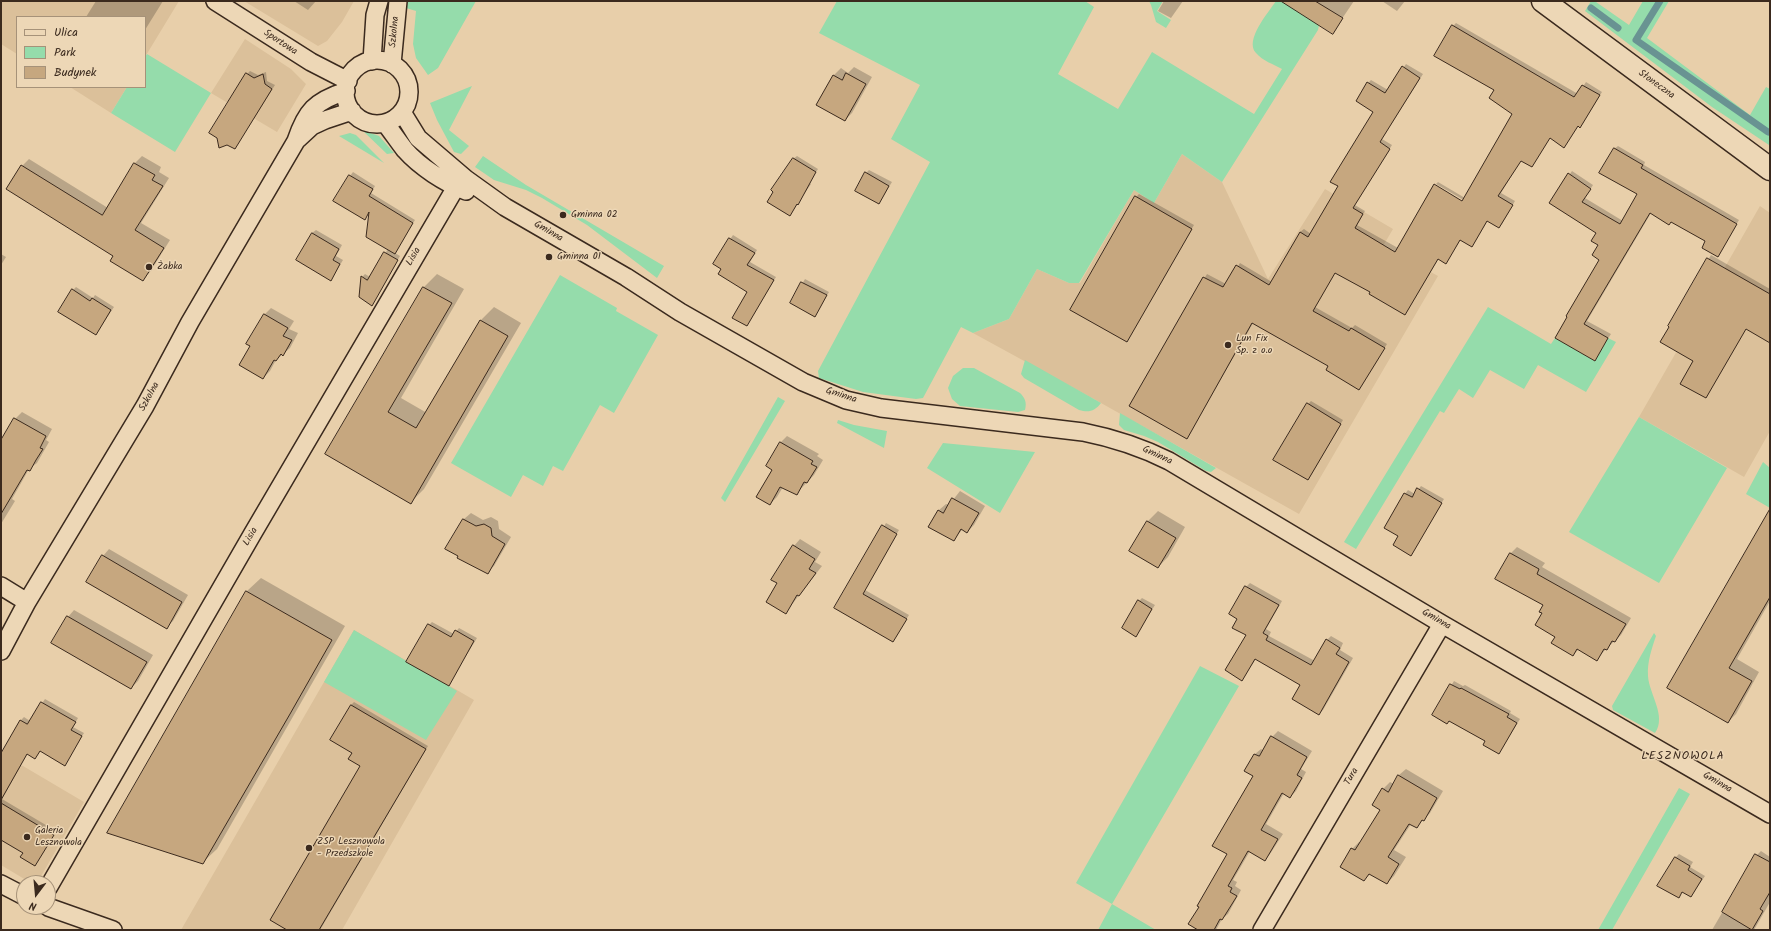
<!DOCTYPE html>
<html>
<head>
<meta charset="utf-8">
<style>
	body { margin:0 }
	#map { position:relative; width:1771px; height:931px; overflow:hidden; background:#e8cfaa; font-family:Kalam,sans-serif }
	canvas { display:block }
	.frame { position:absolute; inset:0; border:2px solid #3b2a1e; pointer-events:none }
	.legend { position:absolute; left:16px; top:16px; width:130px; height:72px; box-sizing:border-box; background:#edd7b6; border:1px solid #a69279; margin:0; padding:5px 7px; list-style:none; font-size:12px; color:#3b2a1e }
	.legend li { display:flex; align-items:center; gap:8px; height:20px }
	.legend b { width:20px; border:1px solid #a69279 }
	.north { position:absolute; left:16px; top:875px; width:40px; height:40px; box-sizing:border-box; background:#edd7b6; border:1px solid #a69279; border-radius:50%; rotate:196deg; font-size:11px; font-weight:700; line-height:16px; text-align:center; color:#3b2a1e }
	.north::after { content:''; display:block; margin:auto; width:14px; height:18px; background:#3b2a1e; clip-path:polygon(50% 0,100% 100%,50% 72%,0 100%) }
</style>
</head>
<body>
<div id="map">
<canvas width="1771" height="931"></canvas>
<div class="frame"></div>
<ul class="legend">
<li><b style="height:5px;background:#edd7b6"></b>Ulica</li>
<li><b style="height:11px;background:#95dcab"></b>Park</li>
<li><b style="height:11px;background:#c6a77f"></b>Budynek</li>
</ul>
<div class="north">N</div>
</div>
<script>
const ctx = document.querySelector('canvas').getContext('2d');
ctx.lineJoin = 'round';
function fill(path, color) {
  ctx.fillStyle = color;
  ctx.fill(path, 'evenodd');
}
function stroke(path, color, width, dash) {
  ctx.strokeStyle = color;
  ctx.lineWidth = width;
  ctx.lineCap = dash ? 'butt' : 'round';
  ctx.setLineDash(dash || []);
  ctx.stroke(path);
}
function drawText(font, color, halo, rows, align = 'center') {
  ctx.font = font + ' Kalam,sans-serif';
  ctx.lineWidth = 3;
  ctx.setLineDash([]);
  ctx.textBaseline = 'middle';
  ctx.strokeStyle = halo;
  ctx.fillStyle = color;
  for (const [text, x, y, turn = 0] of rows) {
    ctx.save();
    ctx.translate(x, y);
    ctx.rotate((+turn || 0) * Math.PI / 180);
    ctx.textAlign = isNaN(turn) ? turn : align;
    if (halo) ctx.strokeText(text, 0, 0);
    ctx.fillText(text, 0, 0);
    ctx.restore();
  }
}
fill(new Path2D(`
	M1,1H179L145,57V17H17V54L1,44Z
	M244,1H354L342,22L327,41L318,46Z
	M245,39L291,69L306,84L277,132L211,93Z
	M70,87H127L111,113Z
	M1182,154L1222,182L1268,279L1325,189L1393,229L1383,246L1438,276L1299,514L1101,403L973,333L1009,319L1037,269L1069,283H1080L1134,190L1154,203Z
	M1760,206L1770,213V431L1744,477L1639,417Z
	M354,630L474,700L342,930H181Z
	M1,753L84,802L37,883H31L1,865Z`), '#dbc09a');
fill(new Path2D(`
	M407,1H476L438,68L428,75L416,58L413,44L416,11L406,8Z
	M837,1H1085L1094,7L1058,74L1118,109L1152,52L1254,114L1282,69C1273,64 1263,61 1256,53C1244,40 1269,12 1276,1H1282L1319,25L1318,30L1222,182L1182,154L1154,203L1134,190L1079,283H1069L1037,269L1009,319L973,333L961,327L923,398L916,399L863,392L819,378L818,371L930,162L891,139L920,85L819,33Z
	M1149,1H1163L1157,11L1171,20L1166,28L1156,22L1151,5Z
	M1591,1L1596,2L1629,25L1643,1H1669L1647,38L1750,115L1766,87L1770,89L1769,145L1712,107L1585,11Z
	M147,54L211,93L175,152L111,113L127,87H145V57Z
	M472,86L449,130L469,146L461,154L454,152L437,120L430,103Z
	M362,130L379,136L394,153L387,154Z
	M350,133L356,135L384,163L339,136Z
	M483,156L526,185L664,266L657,278L587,225L542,198L526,190L494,180L475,167Z
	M560,275L617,308L616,311L658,335L614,413L600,405L563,471L553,466L543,486L523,475L511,497L451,463Z
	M1488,307L1551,344L1555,338L1595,361L1608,338L1616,342L1586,392L1538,365L1524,389L1490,370L1473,398L1459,389L1444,413L1440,411L1356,549L1344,542Z
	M1025,360L1101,403C1095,411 1089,413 1079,410L1024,378L1021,374Z
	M963,368H974L1020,393C1025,398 1027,402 1025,410L1018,412L960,406L952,399L948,388L953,376Z
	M778,397L785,401L725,502L721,498Z
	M1120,413L1216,468L1211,472L1206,471L1158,442L1144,436L1124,430L1119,425Z
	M1639,417L1727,468L1659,583L1569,532Z
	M838,420L854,425L887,431L884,448L837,423Z
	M943,443L1035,452L1000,513L927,468Z
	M1763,462L1770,468V508L1746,494Z
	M354,630L457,691L426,740L324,682Z
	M1654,633L1656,636C1652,648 1647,662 1648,676C1649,694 1667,716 1655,733L1613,710L1612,706Z
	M1200,666L1239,686L1112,904L1156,930H1098L1112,904L1076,883Z
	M1679,788L1690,794L1612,930H1598Z`), '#95dcab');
fill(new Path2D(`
	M96,1H163L145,30V17H86Z
	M294,1H316L308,10Z
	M1164,1H1183L1171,18L1158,11Z
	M1289,1H1354L1333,32Z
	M1382,1H1405L1397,11Z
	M1456,23L1578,94L1586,82L1602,92L1583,123L1580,126L1579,125L1566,143L1550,137L1532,166L1521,160L1501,193L1515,201L1502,224L1499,227L1488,220L1475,242L1461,239L1446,263L1439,258L1405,314L1372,292L1335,272L1315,307L1352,328L1355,325L1387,344L1359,389L1330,366L1253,323L1187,438L1130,406L1207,274L1226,284L1240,263L1272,282L1300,232L1304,229L1311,234L1339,186L1375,111L1368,83L1371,80L1388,90L1406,64L1423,74L1382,139L1392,145L1355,205L1365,211L1357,225L1398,248L1466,204L1467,202L1436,184L1438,182L1465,198L1514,113L1495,90L1453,26Z
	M854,67L872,77L852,113L845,120L817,105L834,75L841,68L848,73Z
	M250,71L258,75L266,72L267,81L275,85L235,148L247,74Z
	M1618,146L1645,162L1644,165L1739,220L1718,256L1707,241L1672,221L1651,213L1587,321L1611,334L1595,359L1556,338L1600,259L1597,232L1550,203L1572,171L1593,185L1585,198L1623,221L1638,194L1614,149Z
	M142,156L161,167L159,172L169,178L141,223L170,240L150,272L143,279L114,255L22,166L29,159L108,208L135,163Z
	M797,156L818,169L809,183L811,184L790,215L793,159Z
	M869,170L892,182L879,203L866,173Z
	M353,172L375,186L371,193L415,220L395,253L400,256L372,305L360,297L362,277L365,274L370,277L388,249L370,211L365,218L350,176Z
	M1139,194L1194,225L1127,341L1136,197Z
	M316,230L342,245L336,256L343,260L331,280L312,233Z
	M733,235L757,250L750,262L776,277L747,325L748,291L723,268L714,263Z
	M1,254L6,257L1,265Z
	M1711,255L1770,289V342L1746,328L1706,397L1695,361L1669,325Z
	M437,274L464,289L401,398L427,413L481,320L494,307L521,323L424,489L410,503L327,454L424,287Z
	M805,279L829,292L815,316L791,303Z
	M76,287L93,298L95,295L114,307L96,334L73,290Z
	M271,308L294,321L289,329L298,333L290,348L276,360L270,371L263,378L251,346L264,315Z
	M1311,401L1343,420L1311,475L1308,404Z
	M22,412L52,429L46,440L49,442L37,463L29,469L12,499L15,501L1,524V442L15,419Z
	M787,436L819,454L817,456L823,460L814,475L796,494L783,487L777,497L770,504L773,469L781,442Z
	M1421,486L1444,499L1411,554L1400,536L1405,494L1408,490L1415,494Z
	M960,491L985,506L974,525L967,532L963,529L953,540L930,526L939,510L946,504L949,505Z
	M1158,511L1185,527L1168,557L1158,567L1147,522Z
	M471,513L483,520L491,517L498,521L499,529L511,537L494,566L487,572L447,548L464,519Z
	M1770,519V601L1737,659L1759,672L1736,714L1728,722L1669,688Z
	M886,523L899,530L865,590L909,615L893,641L835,608Z
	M800,539L821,552L815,562L822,566L786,612L778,583L794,546Z
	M1517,547L1545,563L1542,567L1631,618L1621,635L1606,649L1597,659L1579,649L1573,655L1556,636L1543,613L1544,605L1497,578L1511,553Z
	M109,549L188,595L173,621L166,627L103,556Z
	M261,578L345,626L217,849L203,862L108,832L247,591Z
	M1250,583L1282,601L1266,629L1271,632L1269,636L1315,661L1327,640L1331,636L1343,643L1340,650L1353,658L1323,710L1319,714L1301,685L1256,659L1242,679L1247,635L1239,619L1246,587Z
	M1142,598L1155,605L1136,635L1139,601Z
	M74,610L153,655L138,681L131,688L68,617Z
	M432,622L454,634L459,628L477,638L448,685L429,625Z
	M1454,681L1463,686L1465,685L1511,711L1510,713L1520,719L1499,753L1487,741L1450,721L1447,723L1433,715Z
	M45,699L78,718L73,727L84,733L65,764L41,750L35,757L28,753L2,799L56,831L35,864L24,852L1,838V755L21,720L24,717L30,721Z
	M354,702L428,746L320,930H289L361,765L353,752L351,705Z
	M1278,731L1312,751L1301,769L1306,772L1296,791L1290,797L1284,793L1266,824L1283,834L1270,854L1265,860L1250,851L1233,880L1237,882L1235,886L1241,890L1228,914L1222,919L1216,930H1200L1255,776L1246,771L1255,754L1261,749L1264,751L1272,737Z
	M1406,769L1443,791L1430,813L1416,827L1411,824L1394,850L1406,857L1394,876L1387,883L1370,874L1364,880L1352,849L1359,842L1360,843L1381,810L1373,805L1383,789L1390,782L1394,784L1399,775Z
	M1761,851L1770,857V902L1754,930H1712L1754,858Z
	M1679,854L1693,862L1690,867L1705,876L1691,896L1683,891L1678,897L1676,857Z`), '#0003');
stroke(new Path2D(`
	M1660,1L1636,40L1768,132
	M1591,8L1618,28`), '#699392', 7);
const building = new Path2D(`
	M1281,1H1315L1343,18L1333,34Z
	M1452,25L1574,97L1582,85L1600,95L1580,128L1578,126L1564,148L1550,138L1532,167L1521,161L1498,196L1513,205L1499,228L1487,221L1472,247L1460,240L1446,264L1438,259L1405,315L1369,294L1370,292L1335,273L1313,311L1349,331L1351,328L1385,348L1359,390L1326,370L1328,366L1252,323L1187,439L1129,406L1203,277L1223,287L1236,265L1269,285L1300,232L1308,237L1338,186L1330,182L1373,112L1356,101L1367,82L1385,93L1402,66L1420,78L1380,142L1390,149L1353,208L1363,214L1355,228L1395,252L1434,184L1462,201L1512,114L1489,98L1494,90L1434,56Z
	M246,73L254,78L263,74L265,84L272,89L235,149L227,145L219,148L217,138L209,133Z
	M846,73L866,84L845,121L816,105L833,75L842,80Z
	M1614,148L1643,165L1641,168L1737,224L1718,257L1702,248L1705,241L1671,222L1669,225L1650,213L1584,324L1608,338L1595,361L1555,338L1567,317L1566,316L1599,260L1592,255L1598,245L1591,241L1596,233L1549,203L1568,173L1591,189L1582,202L1620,224L1637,194L1599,173Z
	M793,158L816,172L798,205L797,204L790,216L767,202L773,192L771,190Z
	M134,163L155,175L152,180L163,186L135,230L164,248L143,281L110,261L113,256L6,189L21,165L102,215Z
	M865,172L889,186L879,204L855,191Z
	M349,175L373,189L369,196L413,223L395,254L366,237L369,212L365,220L333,201Z
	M1135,196L1192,229L1127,342L1070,310Z
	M312,233L339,249L333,260L340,264L331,281L296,260Z
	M729,238L755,253L747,265L774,280L747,326L732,318L747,292L718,274L721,269L713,264Z
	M384,252L398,260L372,306L359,297L361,276L367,280Z
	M1707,258L1770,294V343L1746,329L1706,398L1680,384L1693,361L1660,342L1669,327L1668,326Z
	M801,282L827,295L815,317L790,303Z
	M423,287L452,303L388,412L416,428L480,320L508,336L411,504L325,454Z
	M72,289L90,301L92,298L111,310L96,335L58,312Z
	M264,314L288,328L283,336L292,340L283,356L281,354L276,361L274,360L263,379L239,365L250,346L246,344Z
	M1307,403L1341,424L1308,480L1273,460Z
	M14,418L46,436L40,448L43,449L36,460L30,471L27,470L1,514V440Z
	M780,442L813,461L811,464L817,467L807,483L804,482L797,495L780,487L770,505L756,497L772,470L766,466Z
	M1417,488L1442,503L1411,556L1393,545L1398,536L1384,528L1404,493L1412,497Z
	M952,498L979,513L967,533L961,529L954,541L928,527L938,510L943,513Z
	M1770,509V597L1729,668L1752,681L1728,723L1667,688Z
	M463,519L476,526L484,524L491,528L492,536L505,544L488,574L457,558L458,556L445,549Z
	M1147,521L1176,538L1158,568L1129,551Z
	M882,525L897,534L863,594L907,619L893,642L834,608Z
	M793,545L815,559L809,569L816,573L799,596L797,595L786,614L766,602L777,583L771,580Z
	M1510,553L1539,569L1537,574L1626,624L1615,642L1612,641L1607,650L1604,649L1597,661L1577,649L1573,656L1551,643L1555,637L1535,625L1542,613L1539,612L1543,605L1495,579Z
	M102,555L182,602L167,629L86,582Z
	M1245,586L1279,605L1263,633L1268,636L1266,640L1311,665L1326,639L1340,648L1336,654L1349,662L1319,715L1292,699L1300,685L1255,659L1242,681L1225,670L1246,635L1232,628L1237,619L1229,614Z
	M246,591L332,640L290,714L203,864L107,833Z
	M1138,600L1152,609L1136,637L1122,628Z
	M67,616L147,662L131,689L51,643Z
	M428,624L451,637L455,630L474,641L449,686L406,662Z
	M1450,684L1460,689L1461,688L1509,714L1507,717L1517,723L1499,754L1483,745L1485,741L1449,721L1447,724L1432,715Z
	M41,702L76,722L71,730L82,736L65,766L40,751L35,759L27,754L1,800V753L20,720L27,724Z
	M351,705L426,749L319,930H287L270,920L360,766L348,759L352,753L330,740Z
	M1271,736L1307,757L1297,775L1302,778L1290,798L1282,793L1261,830L1278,839L1265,861L1248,851L1228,886L1232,888L1230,892L1237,896L1222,920L1220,919L1214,930H1198L1188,924L1199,907L1197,906L1227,854L1212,846L1253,776L1244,771L1254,754L1259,756Z
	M1398,775L1437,798L1424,821L1422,820L1417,828L1409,824L1388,857L1399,864L1387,884L1369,874L1364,881L1340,867L1351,848L1355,850L1380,810L1372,805L1382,788L1388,792Z
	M1,803L54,835L35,866L20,857L23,853L1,840Z
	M1755,854L1770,862V892L1760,909L1763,911L1752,930L1722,912Z
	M1675,857L1690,866L1688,870L1702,879L1691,897L1682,892L1679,898L1657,886Z`);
fill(building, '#c6a77f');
stroke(building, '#3b2a1e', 1);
const street = new Path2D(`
	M215,1L311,62L348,81
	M345 92a32 32 0 1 1 64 0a32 32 0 1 1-64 0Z
	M372,61L375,15L379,1
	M392,64L398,1
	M402,112L418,138L466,179L505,207L626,277L680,312L803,382L846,400L881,408L1083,432C1113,438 1141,447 1169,461L1442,624L1770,814
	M385,123C392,132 398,141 405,150C420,167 445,183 466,191
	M298,139L312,126L325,120L352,111
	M1,586L27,602
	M1,651L27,602L145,406L190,322L296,141C306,111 315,101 346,91
	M1,884L24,896
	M48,888L253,533L456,187
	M48,907L113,930
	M1262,930L1442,624`);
const secondary = new Path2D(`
	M1543,1L1770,169`);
stroke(street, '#3b2a1e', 20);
stroke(secondary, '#3b2a1e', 25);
stroke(street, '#edd7b6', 17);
stroke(secondary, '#edd7b6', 22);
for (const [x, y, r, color] of [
	[563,215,4,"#3b2a1e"],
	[549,257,4,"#3b2a1e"],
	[149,267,4,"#3b2a1e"],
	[1228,345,4,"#3b2a1e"],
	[27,837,4,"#3b2a1e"],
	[309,848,4,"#3b2a1e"]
]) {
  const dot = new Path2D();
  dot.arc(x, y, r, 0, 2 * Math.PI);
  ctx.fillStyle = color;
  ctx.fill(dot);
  stroke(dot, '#edd7b6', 1.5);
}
drawText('10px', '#3b2a1e', '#edd7b6', [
	["Szkolna",395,32,-85],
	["Sportowa",280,43,33],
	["Słoneczna",1656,85,36],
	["Gminna",548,232,30],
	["Lisia",414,257,-60],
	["Gminna",841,396,18],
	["Szkolna",150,397,-61],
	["Gminna",1157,456,25],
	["Lisia",251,537,-60],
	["Gminna",1436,620,30],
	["Tura",1352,777,-60],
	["Gminna",1717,783,30]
]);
drawText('10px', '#3b2a1e', '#edd7b6', [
	["Gminna 02",571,215],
	["Gminna 01",557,257],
	["Żabka",157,267],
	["Lun Fix",1236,339],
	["Sp. z o.o",1236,351],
	["Galeria",35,831],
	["Lesznowola",35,843],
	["ZSP Lesznowola",317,842],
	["- Przedszkole",317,854]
], 'left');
ctx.letterSpacing = '1px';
drawText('12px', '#3b2a1e', '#edd7b6', [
	["LESZNOWOLA",1683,757]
]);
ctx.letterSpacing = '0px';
</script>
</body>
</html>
